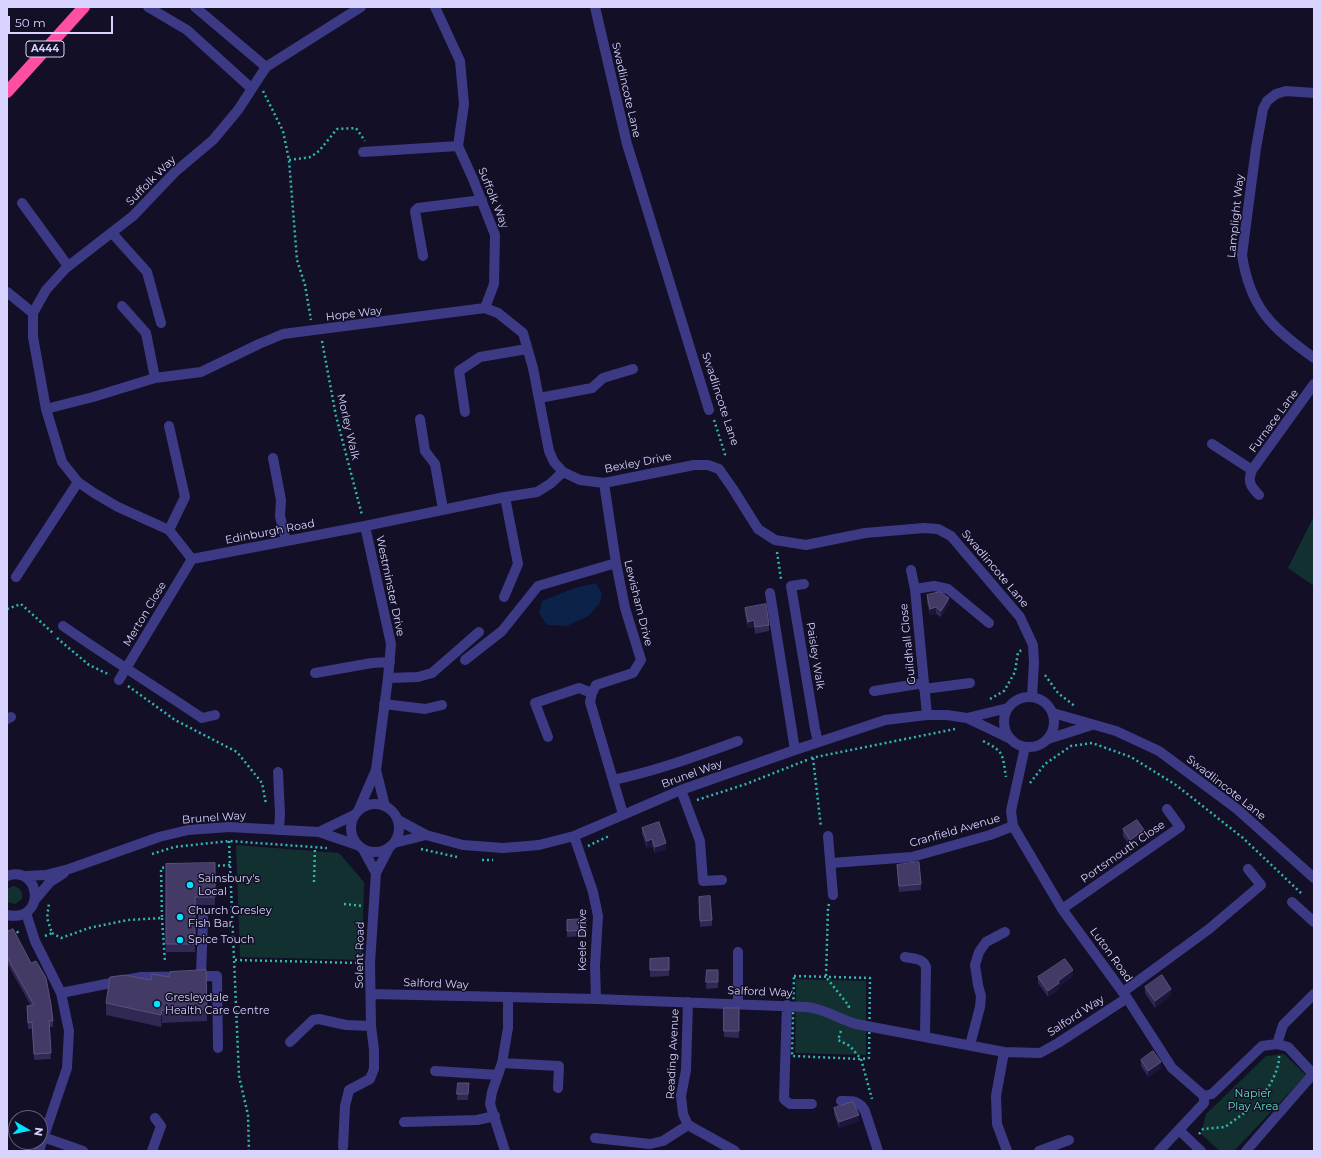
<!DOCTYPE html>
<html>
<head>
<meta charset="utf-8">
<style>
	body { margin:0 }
	#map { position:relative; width:1321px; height:1158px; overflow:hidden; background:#130f26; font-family:Montserrat,sans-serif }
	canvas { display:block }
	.frame { position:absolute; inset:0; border:8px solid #d9d4ff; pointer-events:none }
	.north { position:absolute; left:8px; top:1110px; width:40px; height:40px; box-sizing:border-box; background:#130f26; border:1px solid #625e7d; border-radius:50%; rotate:99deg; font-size:11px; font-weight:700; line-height:16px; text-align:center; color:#d9d4ff }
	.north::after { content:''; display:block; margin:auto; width:14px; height:18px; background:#00e5ff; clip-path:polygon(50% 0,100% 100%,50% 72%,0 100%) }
	.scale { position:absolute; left:8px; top:16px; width:105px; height:18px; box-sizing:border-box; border:2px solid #d9d4ff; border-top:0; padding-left:5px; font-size:12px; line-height:14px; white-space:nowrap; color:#d9d4ff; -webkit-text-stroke:3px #130f26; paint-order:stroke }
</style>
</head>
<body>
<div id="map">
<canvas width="1321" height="1158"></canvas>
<div class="frame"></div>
<div class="north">N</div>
<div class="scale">50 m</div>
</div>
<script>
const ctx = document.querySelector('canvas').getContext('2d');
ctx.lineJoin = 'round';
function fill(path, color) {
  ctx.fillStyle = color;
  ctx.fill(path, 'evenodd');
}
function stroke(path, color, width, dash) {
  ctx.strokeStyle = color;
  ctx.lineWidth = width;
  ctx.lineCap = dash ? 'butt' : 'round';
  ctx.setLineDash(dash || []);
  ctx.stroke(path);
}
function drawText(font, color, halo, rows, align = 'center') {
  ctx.font = font + ' Montserrat,sans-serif';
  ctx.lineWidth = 3;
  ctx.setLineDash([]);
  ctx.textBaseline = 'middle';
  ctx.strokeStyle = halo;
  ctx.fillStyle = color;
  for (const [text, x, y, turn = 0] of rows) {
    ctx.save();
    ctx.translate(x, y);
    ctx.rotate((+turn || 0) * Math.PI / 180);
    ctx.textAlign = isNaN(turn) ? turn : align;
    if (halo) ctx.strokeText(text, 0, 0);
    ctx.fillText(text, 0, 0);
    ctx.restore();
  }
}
fill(new Path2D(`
	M1314,516V586L1288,568Z
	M236,845L339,853L364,882L362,960L240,957Z
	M13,886C20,887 23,892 22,899L15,904L7,902V889Z
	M796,979L866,981V1055L795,1053Z
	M1284,1054L1306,1075L1234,1151H1220L1201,1134L1206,1114L1266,1056Z`), '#12302f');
fill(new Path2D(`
	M596,583L602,594L600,603L588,616L567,626L547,625L539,613L542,601L575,588Z`), '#0c2248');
stroke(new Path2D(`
	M263,91L283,131L289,160L297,260L305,285L311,320
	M289,160L311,157L319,151L337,129L356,128L365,141
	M322,341L336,416L362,515
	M714,420L725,454L724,458
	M777,552L781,579
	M7,609L21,604L54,634
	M57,638L89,665L110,675
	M1045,675L1058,693L1076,707
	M128,686L175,720L237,752L262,783L266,804
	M990,699L1004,691L1015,672L1018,652L1022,650
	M983,741C1005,752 1002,754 1006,777
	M811,758L955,729
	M813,758L821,827
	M1030,783L1045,764L1071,746L1092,743L1131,757L1176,785L1243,838L1301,893
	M697,800L746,784L807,760
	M229,841L239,1076L248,1115L249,1151
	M588,846L609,836
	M421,849L457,857
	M152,854L174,847L229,841L327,848
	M482,860H493
	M213,866L230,865
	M314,882L315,847
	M344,904L363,906
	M829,904L828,908L826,977L849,1006L848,1009
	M162,918L165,962
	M7,932L16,931L20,934
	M52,933L61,938L89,928L128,920L162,918L161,868L168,867
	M45,936L52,933L47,918L49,903
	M235,960L360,963
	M794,976L870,978L869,1058L861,1059L792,1056Z
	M841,1031L838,1040L850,1046L861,1059L872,1099
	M1263,1094C1270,1087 1280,1067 1279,1056
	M1199,1134L1203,1129L1225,1127L1247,1111`), '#2fb8b0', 2.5, [2, 3]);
stroke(new Path2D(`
	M148,7L187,30L251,88
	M195,7L266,67
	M435,7L460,61L464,104L458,146L473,179L495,235L494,284L485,308
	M595,7L627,144L709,410
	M1314,93L1286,91L1276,94L1267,101L1263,109L1256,148L1242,255C1250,308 1272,328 1314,358
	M363,152L458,146
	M22,203L68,266
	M112,233L147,272L161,323
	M423,256L415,211L418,208L482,200
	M7,292L33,313
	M122,306L146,333L155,378
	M539,398L592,388L603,378L633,369
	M46,409L93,397L155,378L201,372L259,344L283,334L485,308L498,313L523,333L533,368L549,451L554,462L563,472L580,480L604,483L694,465H708L719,469L733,489L758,529L775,540L806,545L865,533L924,528L938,529L951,536L1020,617L1033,645L1034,662L1032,697
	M465,412L459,371L480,357L527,349
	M420,419L425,451L435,464L443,509
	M1212,444L1252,470L1314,384
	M273,458L281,500L280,516L286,541
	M1252,470C1247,482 1251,487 1259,495
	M604,483L616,563L625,608L641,660L633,673L596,685L592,693L590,702L623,814
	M169,530L185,497L169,426
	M192,559L169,530L118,507L94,493L78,482L62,462L46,409L33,337V313L46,290L66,268L133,216L175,172L213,140L238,110L266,67L361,7
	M192,559L365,526L505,497L537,492L550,484L563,472
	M911,570L915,589L927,715
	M16,577L78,482
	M804,584L791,586L815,729L818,742
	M915,589L934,586L948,589L989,623
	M770,593L795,750
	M504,597L518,564L505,497
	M63,626C109,658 156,687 202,718L215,715
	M465,660L502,631L538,586L616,563
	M315,673L372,663L390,662
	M388,678L418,677L432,673L479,632
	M119,680L192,559
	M924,689L970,683
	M874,691L924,683
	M1004 722a25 25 0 1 1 50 0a25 25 0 1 1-50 0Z
	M384,704L425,709L442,705
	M1053,713L1116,731L1159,751L1237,809L1314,878
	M967,718L1008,708
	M7,719L11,717
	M548,737L535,703L579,688L592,693
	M1048,739L1092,725
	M1025,747L1011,811L1013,826L1062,909L1127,998L1172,1068L1204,1096V1103L1159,1151
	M376,770L385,806
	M278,772L280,814L279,830
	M613,780C656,771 697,756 738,741
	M681,790L700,841L703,881L722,880
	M351 828a24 24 0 1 1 48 0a24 24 0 1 1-48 0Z
	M359,809L376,770L388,678L391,644L365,526
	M398,820L426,835L463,845L503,848L539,845L574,836L681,790L795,750L885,720L927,715H947L967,718L1011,739
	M319,832L354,815
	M574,836L593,892L598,916L595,966L596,999
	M828,836L833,895
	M394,843L426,835
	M363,849L376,873
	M831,863L912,857L990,835L1013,826
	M7,876C41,864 47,923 7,915
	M25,876L46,875L69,869L159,837L188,830L229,827L319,832L357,845
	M34,901L50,882L64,873
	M1292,902L1314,922
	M1062,909L1180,827L1167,809
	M26,913L35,941L61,993L69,1031L67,1068L39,1151
	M905,957C914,959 923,958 926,967L925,1037
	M201,976L203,918
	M1123,992L1209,929L1261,885L1248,869
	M61,993L141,977L217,976L218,1048
	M371,994L596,999L807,1007C825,1009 839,1019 856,1024L1004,1052L1040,1053L1058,1043L1127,998
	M688,1002L686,1070L681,1096L683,1114L688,1125L735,1151
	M738,1004V952
	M787,1005L784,1099L786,1101L790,1104H812
	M290,1042L313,1020L319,1019L346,1025L371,1026
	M1277,1044L1283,1025L1314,994
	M970,1045L980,1007L981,996L978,985L975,965L979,952L986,942L1005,932
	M1004,1052L996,1096L997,1124L1007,1151
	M502,1063L559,1066L558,1088
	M435,1071L498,1075
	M1204,1096L1212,1094L1262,1046L1277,1044L1288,1047L1314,1075
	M841,1101C852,1101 859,1100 865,1111L878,1151
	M404,1122L477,1120L495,1116
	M1179,1130L1201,1151
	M43,1137L83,1151
	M595,1138L650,1144L663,1141L688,1125
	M343,1147L345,1106L349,1090L370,1079L374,1069V1050L371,1026L370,963L376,873L389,848
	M152,1151L161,1126L155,1118
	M505,1151L490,1104L492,1092L502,1063L508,1028V998
	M1039,1151L1069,1140
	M1246,1151L1313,1074`), '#3d3a85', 10);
stroke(new Path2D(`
	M7,92L84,7`), '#ff4fa3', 12);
fill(new Path2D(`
	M927,595L949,604L941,617L936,614L930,615L927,602Z
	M745,608L769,625V631L755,634L754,627L748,628L745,614Z
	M642,828L666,849L655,853L652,846L647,848L642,834Z
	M1123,829L1144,837L1130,846L1123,836Z
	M215,863V905H195V952H166V864Z
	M897,865L921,884V890L899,892L897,871Z
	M699,897L712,920V926L700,927Z
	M586,919V936L567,937V920Z
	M7,932L53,1021V1027H50L51,1059L34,1060L32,1029H28L27,1012V1006H31L7,963Z
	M669,958V976L650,977V959Z
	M707,970H718V988L706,989Z
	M1038,977H1073L1059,986V989L1048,997L1038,983Z
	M1145,987L1171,995L1155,1008L1145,993Z
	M106,1003L207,1009V1021L162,1023L161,1027L106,1015Z
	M724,1008H739V1038L724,1037Z
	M1141,1060L1161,1068L1148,1077L1141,1066Z
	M458,1083L469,1089L468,1100H457Z
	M834,1108L859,1121L839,1128L834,1114Z`), '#312854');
fill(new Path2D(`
	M949,598V604L941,617V611Z
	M936,607V614L930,615V609Z
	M754,620V627L748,628V622Z
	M1144,830V837L1130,846V840Z
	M652,839V846L647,848V841Z
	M666,843V849L655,853V847Z
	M1073,970V977L1059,986V989L1048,997V991L1058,981Z
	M1171,989V995L1155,1008V1001Z
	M162,1010V1023L161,1027V1015Z
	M1161,1062V1068L1148,1077V1071Z
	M859,1115V1121L839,1128V1122Z`), '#1d163a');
const building = new Path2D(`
	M940,592L949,598L941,611L936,607L930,609L927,595Z
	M766,604L769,625L755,627L754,620L748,622L745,608Z
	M1137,820L1144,830L1130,840L1123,829Z
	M659,822L666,843L655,847L652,839L647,841L642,828Z
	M919,862L921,884L899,886L897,865Z
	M215,863V897H195V944H166V864Z
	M710,896L712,920L700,921L699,897Z
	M586,919V930L567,931V920Z
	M13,929L31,963L36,961L46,978L51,1005L53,1021H49L51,1053L34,1054L32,1022L28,1023L27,1006L34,1005L7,957V932Z
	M669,958V970H650V959Z
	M1065,959L1073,970L1058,981L1059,983L1048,991L1038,977Z
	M206,970L207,1009L162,1010L161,1015L106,1003L110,977L125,975L151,980L152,974L169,977L170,972Z
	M707,970H718V982H706Z
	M1162,975L1171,989L1155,1001L1145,987Z
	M724,1008H739V1031H724Z
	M1153,1051L1161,1062L1148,1071L1141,1060Z
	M458,1083H469L468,1094H457Z
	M853,1102L859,1115L839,1122L834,1108Z`);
fill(building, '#433a66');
stroke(building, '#5a527e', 1);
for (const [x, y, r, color] of [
	[190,885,4,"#00e5ff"],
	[180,917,4,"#00e5ff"],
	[180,940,4,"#00e5ff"],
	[157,1004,4,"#00e5ff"]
]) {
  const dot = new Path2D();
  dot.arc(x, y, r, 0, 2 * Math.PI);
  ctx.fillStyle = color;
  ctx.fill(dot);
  stroke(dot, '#130f26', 1.5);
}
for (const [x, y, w] of [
	[45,49,38]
]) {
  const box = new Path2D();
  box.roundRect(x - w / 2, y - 8, w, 16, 3);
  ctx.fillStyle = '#130f26';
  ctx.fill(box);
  stroke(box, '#d9d4ff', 1);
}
drawText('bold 10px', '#d9d4ff', null, [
	["A444",45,49]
]);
drawText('11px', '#d9d4ff', '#130f26', [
	["Swadlincote Lane",626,90,77],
	["Suffolk Way",151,181,-45],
	["Suffolk Way",493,198,68],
	["Lamplight Way",1236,216,-84],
	["Hope Way",354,314,-7],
	["Swadlincote Lane",720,399,72],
	["Furnace Lane",1274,421,-54],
	["Morley Walk",348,427,77],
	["Bexley Drive",638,463,-11],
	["Edinburgh Road",270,532,-11],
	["Swadlincote Lane",995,569,50],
	["Westminster Drive",390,586,78],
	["Lewisham Drive",638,603,76],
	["Merton Close",145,614,-59],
	["Guildhall Close",908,644,-96],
	["Paisley Walk",815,656,81],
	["Brunel Way",692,774,-20],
	["Swadlincote Lane",1226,788,38],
	["Brunel Way",214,818,-4],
	["Cranfield Avenue",955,831,-16],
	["Portsmouth Close",1123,852,-35],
	["Keele Drive",583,940,-90],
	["Solent Road",360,955,-89],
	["Luton Road",1111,955,54],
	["Salford Way",436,984,2],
	["Salford Way",760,992,2],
	["Salford Way",1076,1016,-33],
	["Reading Avenue",673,1054,-87]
]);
drawText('11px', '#d9d4ff', '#130f26', [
	["Sainsbury's",198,879],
	["Local",198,892],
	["Church Gresley",188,911],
	["Fish Bar",188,924],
	["Spice Touch",188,940],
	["Gresleydale",165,998],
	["Health Care Centre",165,1011]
], 'left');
drawText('11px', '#5fe0c0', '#130f26', [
	["Napier",1253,1094],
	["Play Area",1253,1107]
]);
</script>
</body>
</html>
